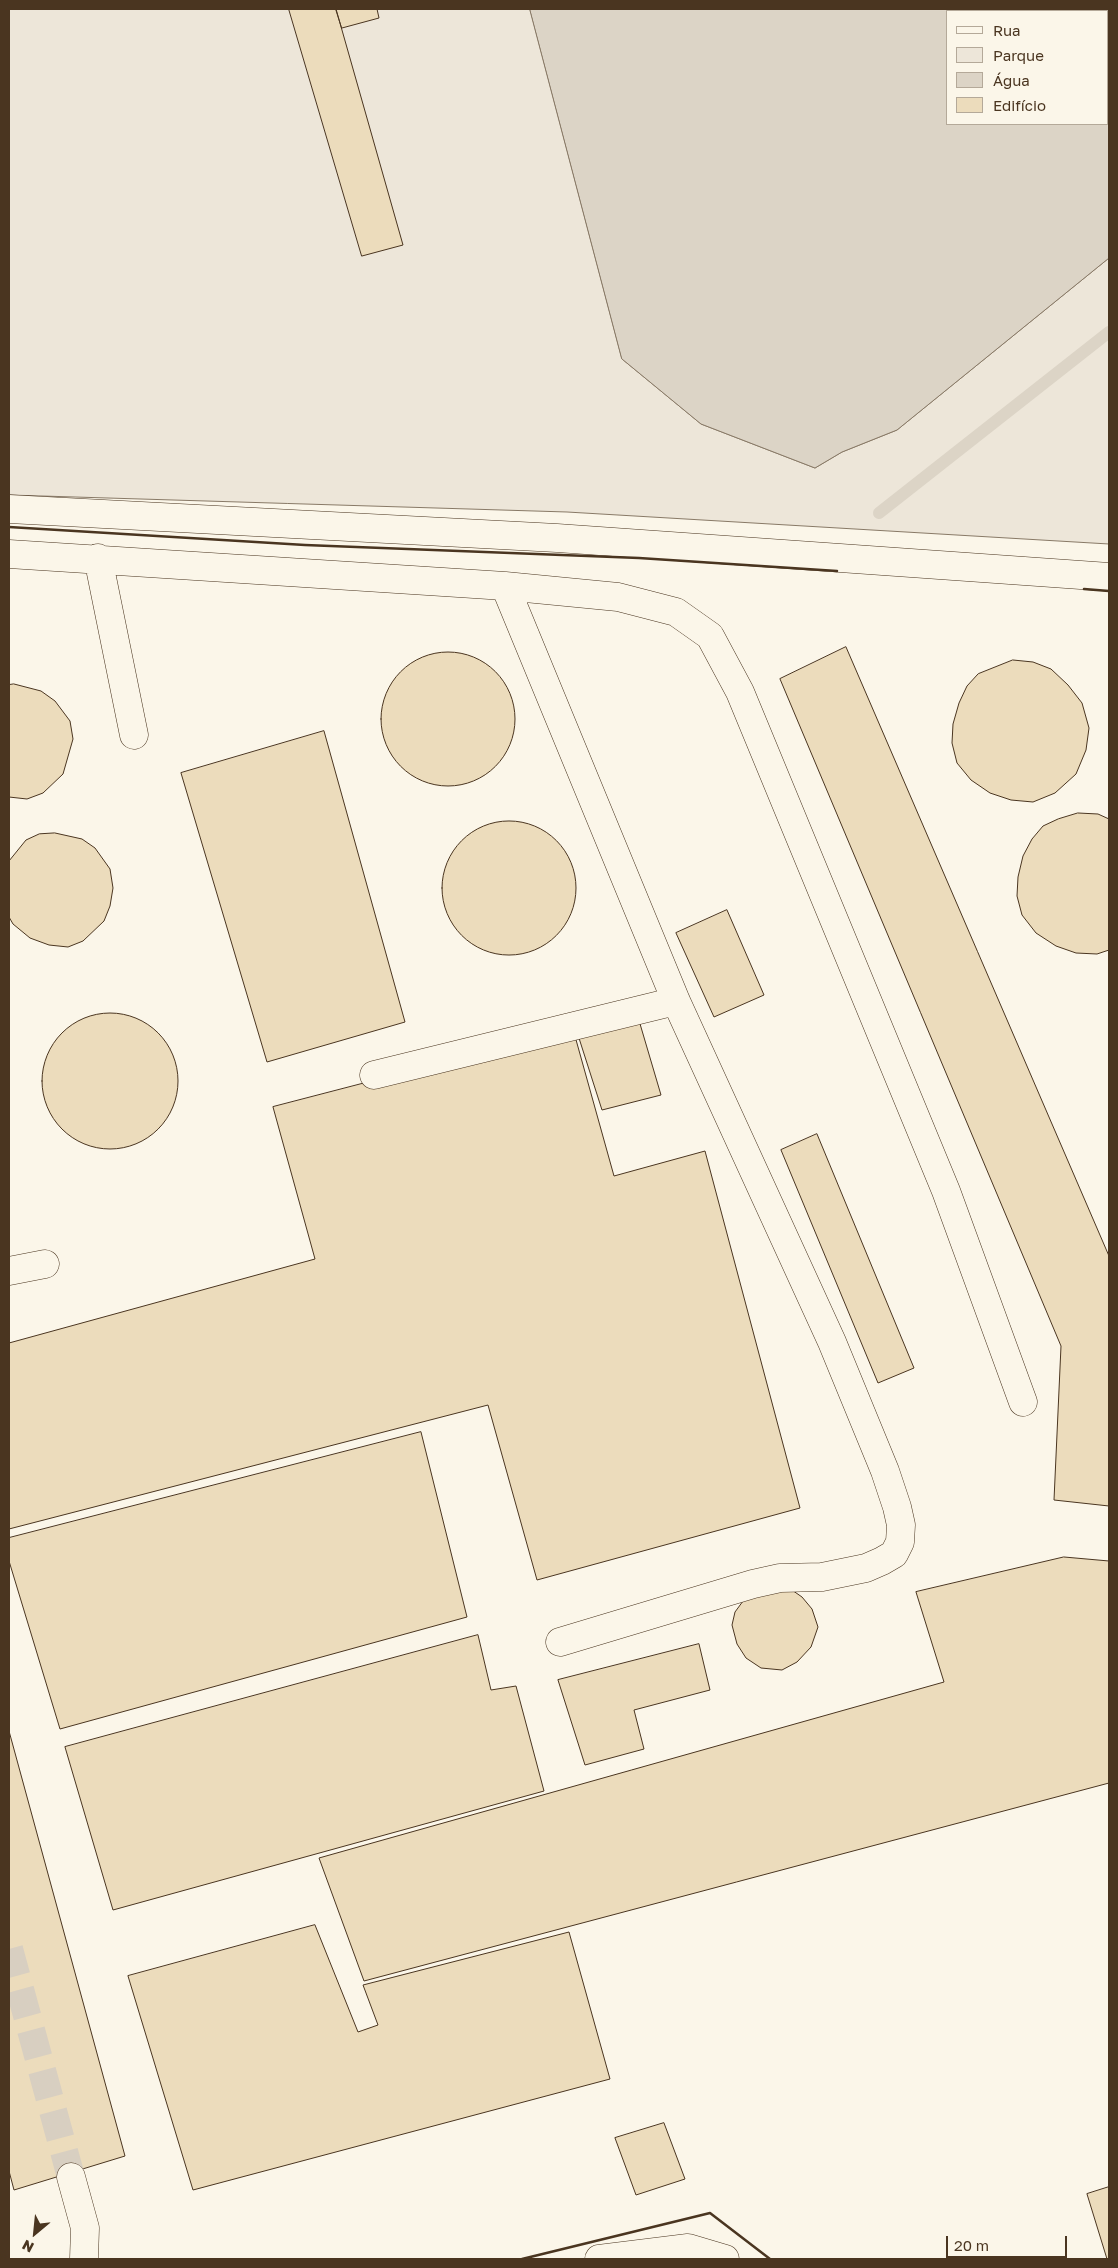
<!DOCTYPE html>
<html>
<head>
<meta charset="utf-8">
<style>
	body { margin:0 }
	#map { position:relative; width:1118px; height:2268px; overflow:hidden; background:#fbf6e9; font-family:"Golos Text",sans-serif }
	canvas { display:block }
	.frame { position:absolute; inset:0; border:10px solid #4a3520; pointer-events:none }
	.legend { position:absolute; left:946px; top:10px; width:162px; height:115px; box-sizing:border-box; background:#fbf6e9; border:1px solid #b4a999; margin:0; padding:6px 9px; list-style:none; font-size:15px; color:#4a3520 }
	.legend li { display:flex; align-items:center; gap:10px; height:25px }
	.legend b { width:25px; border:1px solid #b4a999 }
	.north { position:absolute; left:10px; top:2208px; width:50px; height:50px; -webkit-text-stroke:4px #fbf6e9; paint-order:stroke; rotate:208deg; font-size:14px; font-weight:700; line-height:20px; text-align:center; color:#4a3520 }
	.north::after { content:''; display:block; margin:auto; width:18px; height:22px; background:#4a3520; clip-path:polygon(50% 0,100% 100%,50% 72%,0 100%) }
	.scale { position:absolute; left:946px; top:2236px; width:121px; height:22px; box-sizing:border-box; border:2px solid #4a3520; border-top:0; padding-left:6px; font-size:15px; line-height:18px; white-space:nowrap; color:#4a3520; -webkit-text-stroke:4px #fbf6e9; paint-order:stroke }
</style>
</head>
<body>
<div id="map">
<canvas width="1118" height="2268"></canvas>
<div class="frame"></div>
<ul class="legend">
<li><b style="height:6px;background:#fbf6e9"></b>Rua</li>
<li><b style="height:14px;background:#ede6d9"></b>Parque</li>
<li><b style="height:14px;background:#dcd4c6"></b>Água</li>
<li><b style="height:14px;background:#ecdcbc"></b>Edifício</li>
</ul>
<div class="north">N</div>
<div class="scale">20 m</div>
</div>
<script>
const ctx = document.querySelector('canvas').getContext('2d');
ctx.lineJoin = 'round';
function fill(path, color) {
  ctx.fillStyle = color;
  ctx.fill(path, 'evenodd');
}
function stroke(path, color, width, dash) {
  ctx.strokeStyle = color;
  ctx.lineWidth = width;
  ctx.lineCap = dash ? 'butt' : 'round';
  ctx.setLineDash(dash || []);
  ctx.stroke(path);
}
const green = new Path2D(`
	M9,9H530L622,359L701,424L815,468L842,452L897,430L1109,258V544L567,512L9,495Z`);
fill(green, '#ede6d9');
stroke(green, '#887966', 1);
const water = new Path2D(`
	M530,9H1109V258L897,430L842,452L815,468L701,424L622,359ZM947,11H1107V124H947Z`);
fill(water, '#dcd4c6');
stroke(water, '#887966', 1);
stroke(new Path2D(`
	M879,513L1109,332`), '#dcd4c6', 12);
const building = new Path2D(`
	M289,9H336L403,245L362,256Z
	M336,9H377L379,18L342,28Z
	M846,647L1109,1256V1506L1054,1500L1061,1346L780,679Z
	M381 719a67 67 0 1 1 134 0a67 67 0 1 1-134 0Z
	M1013,660L1033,662L1051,669L1068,685L1082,703L1089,728L1086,750L1076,774L1055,793L1033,802L1011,800L990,793L971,780L957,763L952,743L953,724L959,703L967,686L978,674Z
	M14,684L41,691L55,701L70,721L73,739L63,774L43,793L27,799L9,797V685Z
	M324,731L405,1022L267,1062L181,773Z
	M1078,813L1098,814L1109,819V950L1097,954L1076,953L1056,946L1036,933L1022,915L1017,896L1018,877L1023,856L1032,839L1043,826L1058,819Z
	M442 888a67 67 0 1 1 134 0a67 67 0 1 1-134 0Z
	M55,833L82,839L95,848L110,869L113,888L110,906L104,921L83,941L68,947L49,945L30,938L13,924L9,917V861L26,840L39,834Z
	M727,910L764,995L714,1017L676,933Z
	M42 1081a68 68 0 1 1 136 0a68 68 0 1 1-136 0Z
	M638,1017L661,1095L602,1110L578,1035Z
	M573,1029L614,1176L705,1151L800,1508L537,1580L488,1405L9,1529V1343L315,1259L273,1107Z
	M817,1134L914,1368L878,1383L781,1150Z
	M421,1432L467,1617L60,1729L9,1561V1538Z
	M1064,1557L1109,1561V1783L364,1981L319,1858L944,1682L916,1592Z
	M789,1588L802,1597L812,1609L818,1627L811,1647L797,1662L782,1670L761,1668L746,1658L737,1644L732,1625L735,1612L746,1597Z
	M478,1635L491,1690L516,1686L544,1791L113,1910L65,1747Z
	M699,1644L710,1690L634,1710L644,1749L585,1765L558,1680Z
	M9,1731L125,2156L14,2190L9,2171Z
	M315,1925L358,2032L378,2025L363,1985L569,1932L610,2079L193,2190L128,1976Z
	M664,2123L685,2179L636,2195L615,2138Z
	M1109,2187V2259H1107L1087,2194Z`);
fill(building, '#ecdcbc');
stroke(building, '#4a3520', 1);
stroke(new Path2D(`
	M9,1949L71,2177`), '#d8cfc1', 28, [28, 14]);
const minor = new Path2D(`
	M9,509L557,538L1109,577
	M9,554L505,586L618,597L676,612L710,636L740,692L946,1191L1023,1402
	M98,558L134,735
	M505,586L676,1001L832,1342L885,1471L897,1507L901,1525L900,1542L894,1554L882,1561L866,1568L822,1577L780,1578L753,1584L560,1642
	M374,1075L676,1001
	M9,1271L45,1264
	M71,2177L85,2228L84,2259
	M599,2259L688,2248L725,2259`);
stroke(minor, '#4a3520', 29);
stroke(minor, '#fbf6e9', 28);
stroke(new Path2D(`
	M9,527L305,545L639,558L837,571
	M1084,589L1109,591
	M522,2259L710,2213L770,2259`), '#4a3520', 2.5);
</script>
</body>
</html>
